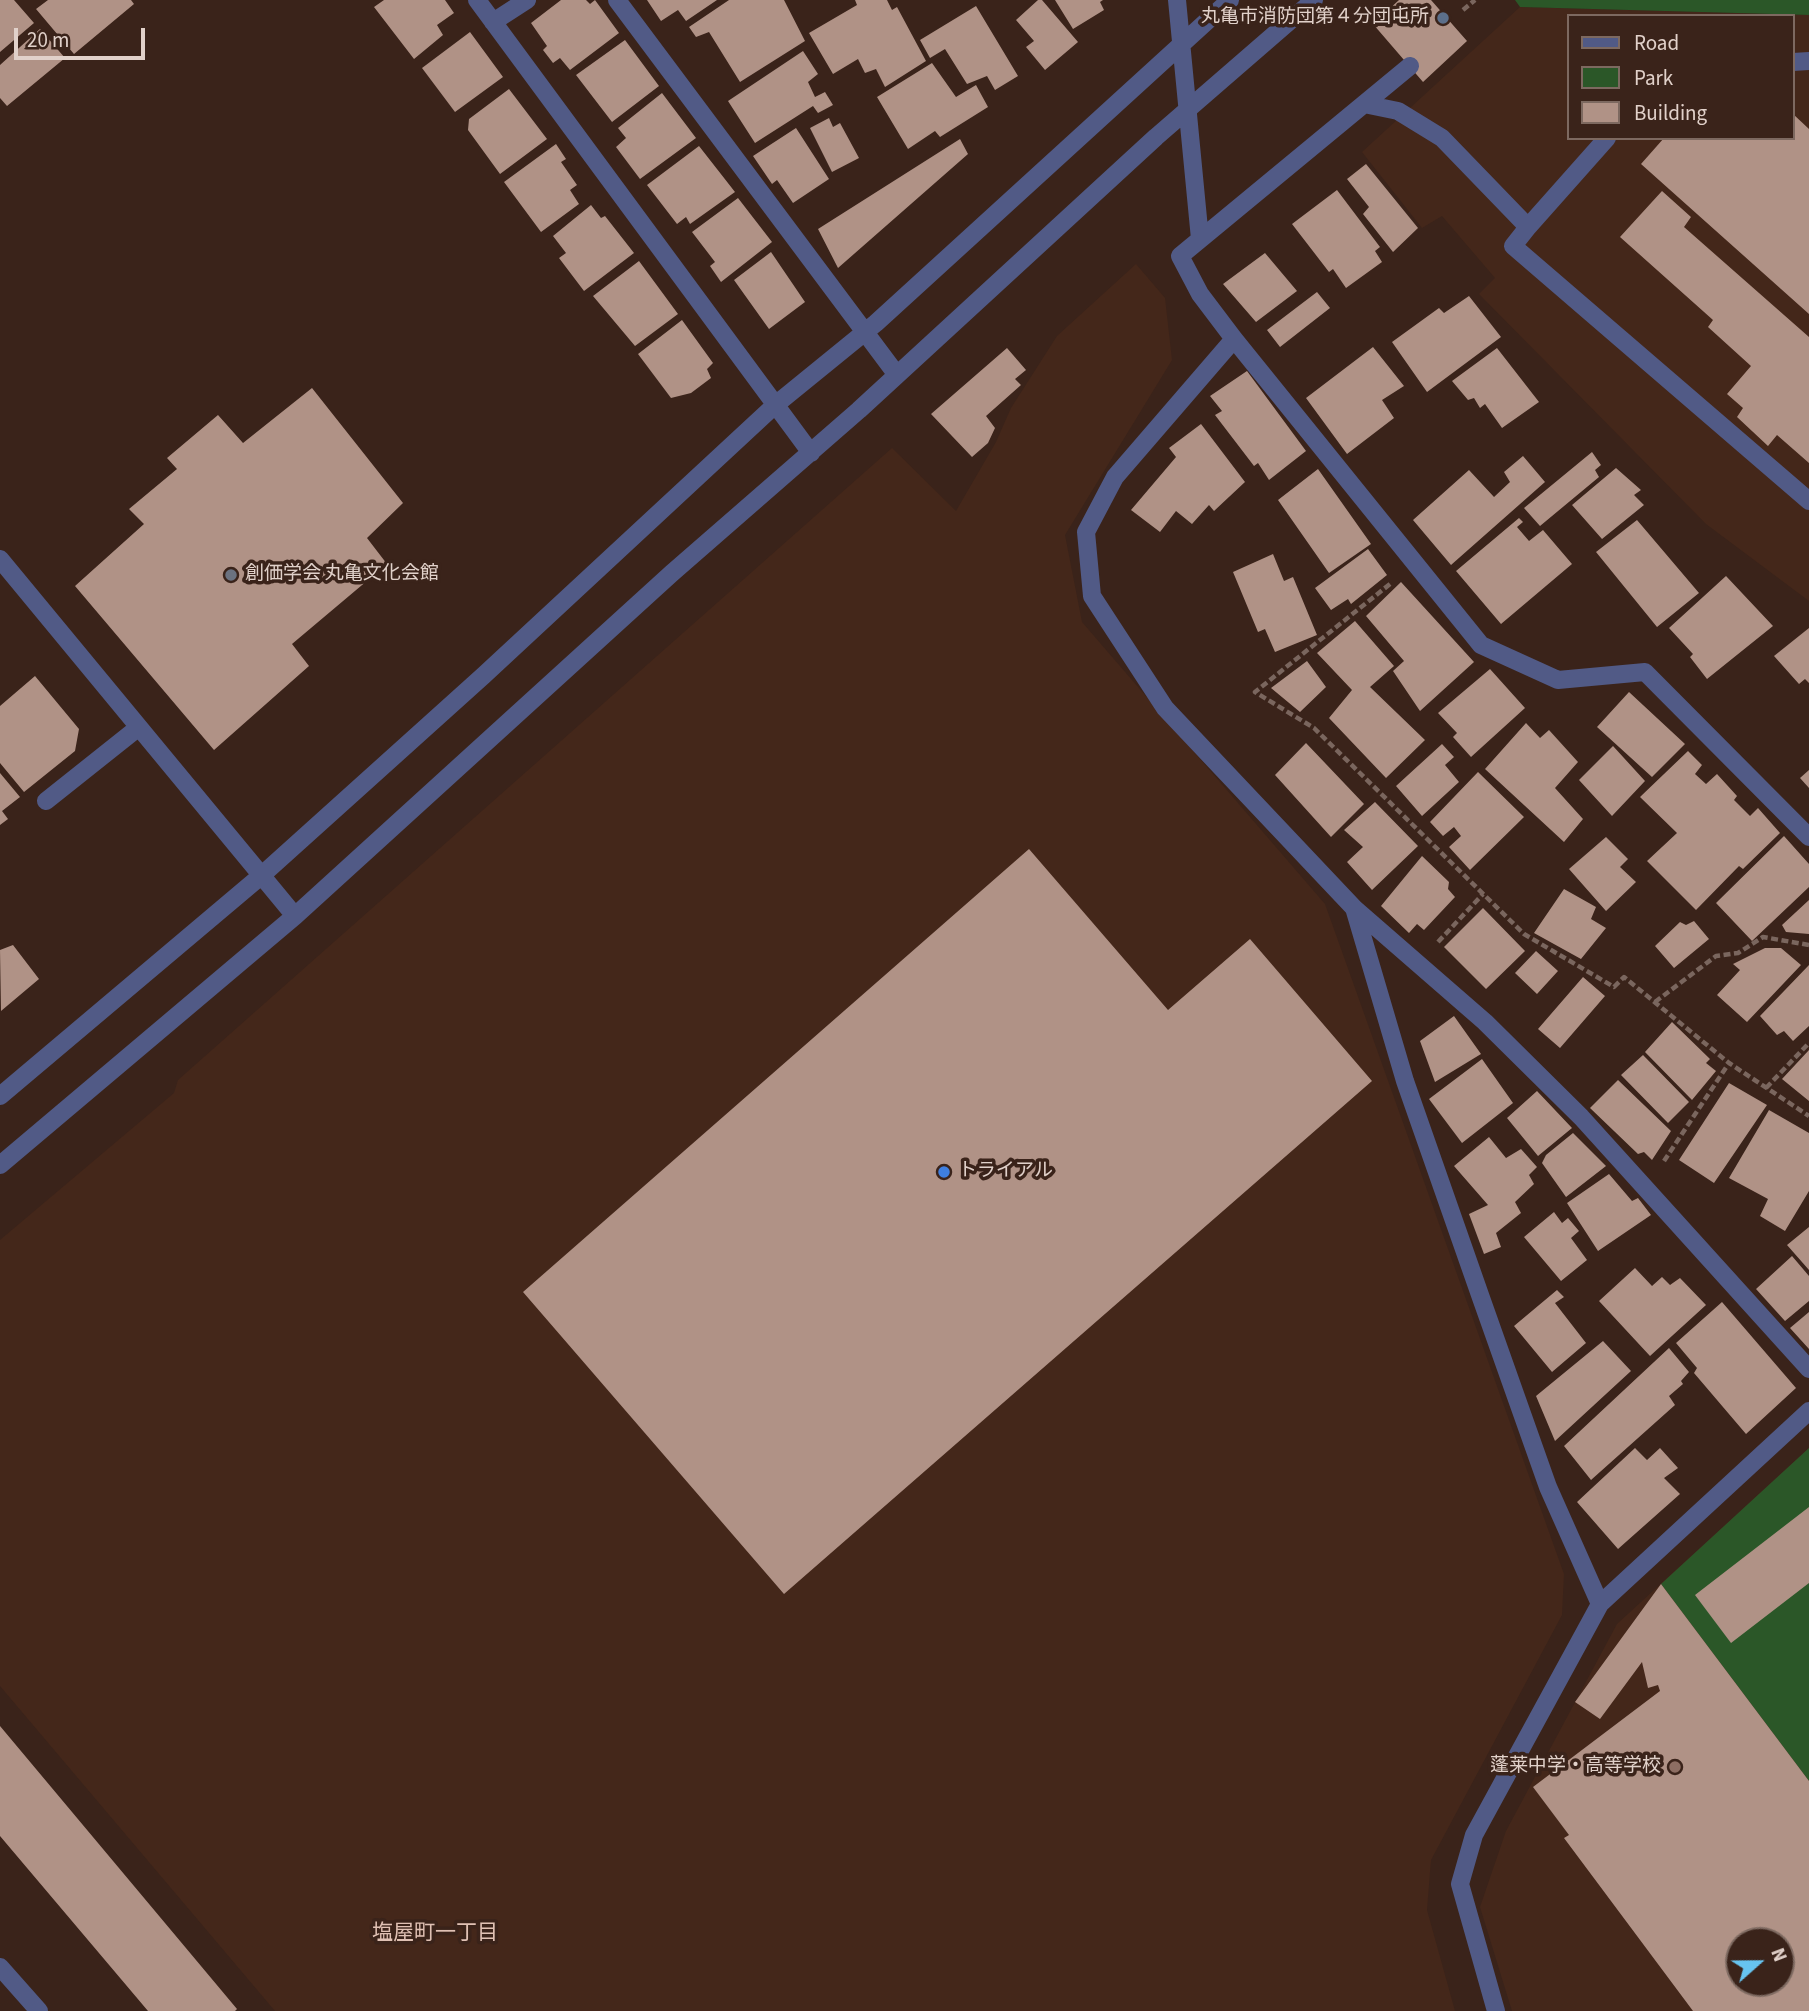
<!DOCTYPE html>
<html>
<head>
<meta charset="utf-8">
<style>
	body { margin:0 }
	#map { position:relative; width:1809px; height:2011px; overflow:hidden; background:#3a231a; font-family:"Source Sans 3",sans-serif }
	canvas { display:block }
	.legend { position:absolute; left:1567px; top:14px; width:228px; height:126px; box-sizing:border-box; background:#3a231a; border:2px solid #7d6960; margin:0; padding:9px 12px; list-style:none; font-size:21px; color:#e1d1ca }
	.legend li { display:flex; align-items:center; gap:14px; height:35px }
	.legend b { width:35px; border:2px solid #7d6960 }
	.north { position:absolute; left:1725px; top:1927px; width:70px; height:70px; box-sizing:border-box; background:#3a231a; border:2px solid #7d6960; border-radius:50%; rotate:69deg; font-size:19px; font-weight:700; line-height:28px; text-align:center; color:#e1d1ca }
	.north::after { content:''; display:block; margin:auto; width:24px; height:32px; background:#67c4f0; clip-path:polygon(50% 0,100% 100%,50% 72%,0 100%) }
	.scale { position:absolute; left:14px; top:28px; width:131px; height:32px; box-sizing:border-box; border:4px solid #e1d1ca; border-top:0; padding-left:9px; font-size:21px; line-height:24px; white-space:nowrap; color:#e1d1ca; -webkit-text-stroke:5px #3a231a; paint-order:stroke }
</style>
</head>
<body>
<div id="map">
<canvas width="1809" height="2011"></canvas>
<ul class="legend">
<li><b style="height:9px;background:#515a86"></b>Road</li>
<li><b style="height:19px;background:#2b5728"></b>Park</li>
<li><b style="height:19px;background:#b09286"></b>Building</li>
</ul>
<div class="north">N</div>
<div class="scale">20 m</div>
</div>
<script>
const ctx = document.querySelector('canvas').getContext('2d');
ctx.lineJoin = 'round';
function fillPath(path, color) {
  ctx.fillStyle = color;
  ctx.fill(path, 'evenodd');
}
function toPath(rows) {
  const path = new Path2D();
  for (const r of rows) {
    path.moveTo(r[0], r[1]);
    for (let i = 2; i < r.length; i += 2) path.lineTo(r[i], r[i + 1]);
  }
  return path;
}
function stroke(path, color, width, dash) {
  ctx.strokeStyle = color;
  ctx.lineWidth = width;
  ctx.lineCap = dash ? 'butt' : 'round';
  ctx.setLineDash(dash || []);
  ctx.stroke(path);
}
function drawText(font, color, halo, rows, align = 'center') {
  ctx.font = font + ' "Source Sans 3","Noto Sans JP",sans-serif';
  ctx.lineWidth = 7;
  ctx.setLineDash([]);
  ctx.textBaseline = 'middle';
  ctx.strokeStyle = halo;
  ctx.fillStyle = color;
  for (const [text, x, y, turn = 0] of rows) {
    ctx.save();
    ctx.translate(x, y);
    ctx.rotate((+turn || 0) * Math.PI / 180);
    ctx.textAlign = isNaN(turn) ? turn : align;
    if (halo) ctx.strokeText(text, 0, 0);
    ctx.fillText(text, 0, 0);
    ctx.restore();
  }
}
fillPath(toPath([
	[1520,7,1809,15,1809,601,1706,524,1479,294,1495,278,1442,216,1422,228,1362,152],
	[1569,16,1793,16,1793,138,1569,138],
	[1136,264,1165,298,1172,360,1065,535,1082,622,1325,904,1564,1574,1562,1615,1431,1860,1427,1910,1455,2011,275,2011,0,1686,0,1240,174,1093,178,1080,892,448,956,511,996,442,1011,408,1057,336],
	[1809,1448,1809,2011,1512,2011,1480,1907,1506,1831,1617,1624],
	[1739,1941,1781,1941,1781,1983,1739,1983]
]), '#44271a');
fillPath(toPath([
	[1515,0,1809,0,1809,15,1520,7],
	[1809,1448,1809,1781,1661,1584]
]), '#2b5728');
fillPath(toPath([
	[0,0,14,0,34,23,0,52],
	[48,0,131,0,134,4,74,54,36,9],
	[384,0,445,0,454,13,437,25,443,35,414,59,374,7],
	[561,0,586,0,590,4,595,0,619,33,570,70,560,58,553,63,543,50,547,46,531,23],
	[647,0,717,0,686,21,678,10,661,21],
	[729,0,784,0,805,41,740,82,709,32,696,37,689,27],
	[855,0,887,0,892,10,897,7,926,61,885,87,876,69,865,73,858,59,833,74,809,33,857,5],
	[1038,0,1042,0,1078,42,1045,70,1026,47,1034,41,1016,20],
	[1055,0,1103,0,1100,2,1104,10,1073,29],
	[1399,0,1431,0,1467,41,1423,82,1373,24],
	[976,6,1018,76,995,90,987,76,967,84,945,49,930,58,920,40],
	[40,29,65,58,7,106,0,98,0,65],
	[470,32,503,77,455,112,422,68],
	[625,40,659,86,612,122,576,75],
	[803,51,818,74,808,82,815,97,825,92,833,105,818,113,813,106,755,143,728,101],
	[932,63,956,97,976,85,988,107,940,137,935,131,908,149,877,97],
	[509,89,547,139,500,174,468,130,469,119],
	[662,93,696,138,640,179,616,147,626,138,618,128],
	[1793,114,1809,129,1809,314,1641,164,1664,138,1793,138],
	[829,118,833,127,840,123,859,158,832,172,810,128],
	[796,128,829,179,793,203,777,180,772,184,753,156],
	[960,139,968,154,838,268,818,229],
	[556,144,566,159,561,162,577,185,570,190,579,204,541,232,504,182],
	[699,146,735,192,690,224,686,217,677,224,647,185],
	[1366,164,1418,228,1393,252,1363,214,1369,207,1347,179],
	[1337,190,1380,247,1375,251,1382,262,1346,288,1333,269,1329,272,1292,224],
	[1662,191,1691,217,1684,227,1809,337,1809,463,1777,435,1768,446,1737,417,1743,408,1727,394,1751,366,1708,327,1713,320,1620,237],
	[738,198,772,242,721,282,710,266,715,262,692,232],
	[591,205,601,218,605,216,634,253,584,291,559,258,566,253,553,236],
	[771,252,805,302,769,329,734,280],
	[1265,253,1297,291,1256,322,1223,284],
	[639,261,678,314,635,346,593,296],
	[1317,292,1330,308,1280,347,1267,330],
	[1469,296,1501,337,1427,392,1392,342,1439,308,1444,313],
	[682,320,713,363,707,369,711,378,691,393,671,398,638,354],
	[1373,347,1404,386,1382,400,1394,418,1347,454,1306,398],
	[1007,348,1026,370,1015,379,1021,385,986,416,995,428,988,443,972,457,931,414],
	[1497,348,1539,402,1502,428,1485,404,1480,408,1474,398,1468,400,1452,381],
	[1247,371,1306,451,1269,480,1258,463,1254,466,1215,415,1222,411,1210,396],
	[312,388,403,503,367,538,387,564,292,644,309,666,214,750,75,586,144,524,129,509,177,469,167,458,218,415,243,443],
	[1201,424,1245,482,1214,511,1209,505,1192,524,1176,511,1160,532,1131,510,1176,457,1169,448],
	[1592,452,1601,465,1595,470,1599,477,1540,526,1524,508],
	[1523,456,1545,482,1451,565,1413,520,1469,470,1494,497,1510,482,1504,472],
	[1616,468,1641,490,1634,495,1644,505,1602,539,1572,505],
	[1318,469,1371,544,1329,573,1278,500],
	[1519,518,1523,522,1517,527,1529,541,1543,530,1572,564,1501,624,1456,571],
	[1637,520,1699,593,1657,627,1596,552],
	[1368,549,1387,575,1351,604,1348,599,1331,610,1315,588],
	[1273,554,1284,581,1293,577,1317,635,1275,652,1265,629,1258,632,1233,572],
	[1726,576,1773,626,1707,679,1690,657,1693,654,1669,628],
	[1401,582,1474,662,1420,711,1393,671,1404,661,1366,616],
	[1355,621,1394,666,1370,687,1425,740,1386,778,1329,718,1352,690,1317,653],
	[1809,628,1809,683,1805,679,1799,684,1774,656],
	[1307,661,1326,687,1300,712,1271,688],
	[1490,669,1525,708,1471,757,1453,737,1457,733,1438,713],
	[35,676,79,729,75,751,24,792,0,763,0,706],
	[1629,692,1685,744,1652,777,1597,727],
	[1526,723,1540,738,1549,730,1578,762,1555,788,1583,819,1564,842,1485,769],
	[1306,743,1364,804,1331,837,1275,775],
	[1442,744,1454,757,1445,765,1459,782,1422,816,1396,786],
	[1613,746,1645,781,1612,816,1579,780],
	[1688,751,1702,765,1695,774,1706,784,1717,774,1737,796,1734,800,1750,816,1758,808,1780,833,1743,869,1739,866,1696,910,1647,861,1677,833,1640,797],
	[1809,770,1809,788,1800,778],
	[1478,772,1524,817,1470,870,1449,847,1461,836,1454,827,1443,836,1430,822],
	[0,773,20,797,2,811,8,819,0,825],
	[1375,802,1418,846,1372,890,1347,862,1363,847,1344,830],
	[1784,836,1809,864,1809,887,1752,941,1716,903],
	[1606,837,1628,859,1620,867,1636,882,1606,911,1569,869],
	[1029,849,1168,1010,1250,939,1372,1081,784,1594,523,1292],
	[1422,856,1449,882,1448,889,1455,897,1424,930,1417,924,1409,933,1381,906],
	[1564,889,1596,907,1591,919,1606,928,1581,959,1534,933],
	[1809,900,1809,934,1786,932,1782,925],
	[1483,908,1525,951,1486,989,1444,947],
	[1694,921,1709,939,1674,968,1655,946,1680,922,1686,925],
	[13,945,39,979,1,1011,0,950],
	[1765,948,1781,948,1801,965,1747,1022,1717,995,1740,970,1733,964],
	[1536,951,1558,971,1537,994,1515,973],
	[1809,965,1809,1026,1793,1041,1784,1031,1777,1035,1760,1016],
	[1583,977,1605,996,1560,1048,1538,1029],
	[1454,1016,1481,1054,1435,1082,1420,1041],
	[1672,1022,1710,1059,1706,1063,1716,1071,1692,1100,1645,1052],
	[1809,1050,1809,1101,1782,1079],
	[1643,1055,1689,1102,1668,1123,1621,1075],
	[1482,1059,1513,1103,1462,1143,1429,1099],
	[1618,1080,1671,1131,1652,1160,1644,1152,1638,1154,1590,1108],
	[1729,1083,1767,1105,1714,1183,1679,1160],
	[1537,1091,1572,1128,1538,1156,1507,1118],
	[1769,1110,1809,1133,1809,1191,1785,1231,1760,1216,1768,1199,1729,1178],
	[1573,1133,1606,1166,1566,1197,1542,1163,1546,1155],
	[1489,1137,1506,1158,1521,1149,1537,1167,1529,1175,1534,1184,1515,1202,1521,1213,1496,1233,1501,1247,1484,1254,1469,1214,1488,1205,1454,1166],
	[1609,1174,1632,1201,1638,1198,1651,1215,1598,1251,1567,1203],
	[1554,1212,1562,1223,1568,1218,1579,1231,1571,1238,1587,1260,1561,1281,1524,1237],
	[1809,1227,1809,1270,1787,1245],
	[1792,1256,1809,1276,1809,1301,1785,1321,1756,1289],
	[1635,1268,1652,1286,1662,1277,1670,1285,1680,1278,1706,1305,1650,1356,1599,1301],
	[1557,1290,1564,1297,1555,1303,1586,1343,1552,1372,1514,1326],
	[1722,1302,1796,1388,1746,1434,1694,1373,1697,1368,1676,1343],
	[1809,1312,1809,1349,1790,1328],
	[1603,1341,1631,1371,1555,1441,1536,1396],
	[1669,1348,1689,1372,1681,1381,1683,1384,1669,1396,1675,1405,1591,1480,1564,1446],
	[1635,1448,1647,1460,1660,1448,1678,1468,1664,1478,1680,1494,1618,1549,1577,1502],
	[1809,1507,1809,1583,1731,1643,1695,1595],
	[1661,1584,1809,1781,1809,2011,1693,2011,1564,1838,1569,1835,1533,1787,1660,1691,1658,1685,1648,1688,1642,1662,1600,1719,1575,1702],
	[1739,1941,1781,1941,1781,1983,1739,1983],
	[0,1726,237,2009,235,2011,148,2011,0,1836]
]), '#b09286');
stroke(toPath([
	[1463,10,1475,0],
	[1390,584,1255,692,1314,728,1524,934,1614,987,1624,977,1729,1063,1809,1116],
	[1438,942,1483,894],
	[1655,1002,1716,956,1738,953,1763,937,1809,945],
	[1766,1088,1809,1043],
	[1664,1161,1729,1063]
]), '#7a665e', 4.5, [7, 3.5]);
stroke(toPath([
	[477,0,811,453],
	[617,0,897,375],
	[1177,0,1200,239],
	[493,22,527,0],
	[1793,62,1809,61],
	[1410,66,1180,256,1200,294,1234,339,1481,645,1558,680,1645,672,1809,837],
	[1364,104,1398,111,1442,138,1528,227,1513,246,1809,501],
	[1528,227,1607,138],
	[1234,339,1115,477,1086,532,1092,596,1165,708,1354,908,1405,1081,1480,1295,1548,1487,1600,1604],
	[0,559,295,916],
	[46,801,139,727],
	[1354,908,1485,1022,1581,1117,1809,1369],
	[0,1096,262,875,483,676,774,406,876,323,1230,0],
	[0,1165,295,916,672,573,859,410,1156,137,1314,0],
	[0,1967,39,2011],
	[1496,2011,1460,1884,1474,1835,1600,1604,1809,1411]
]), '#515a86', 18);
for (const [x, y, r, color] of [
	[1443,18,7,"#5c6f8a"],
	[231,575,7,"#6b7280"],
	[944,1172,7,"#3f7fe0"],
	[1675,1767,7,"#8d6e63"]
]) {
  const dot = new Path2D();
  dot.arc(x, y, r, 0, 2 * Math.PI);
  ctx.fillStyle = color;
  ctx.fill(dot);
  stroke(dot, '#3a231a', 2.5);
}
drawText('19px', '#e1d1ca', '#3a231a', [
	["丸亀市消防団第４分団屯所",1429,18],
	["創価学会 丸亀文化会館",245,575,"left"],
	["トライアル",958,1172,"left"],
	["蓬莱中学・高等学校",1661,1767]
], 'right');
drawText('21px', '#e0c1b4', '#3a231a', [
	["塩屋町一丁目",435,1934]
]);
</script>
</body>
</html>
